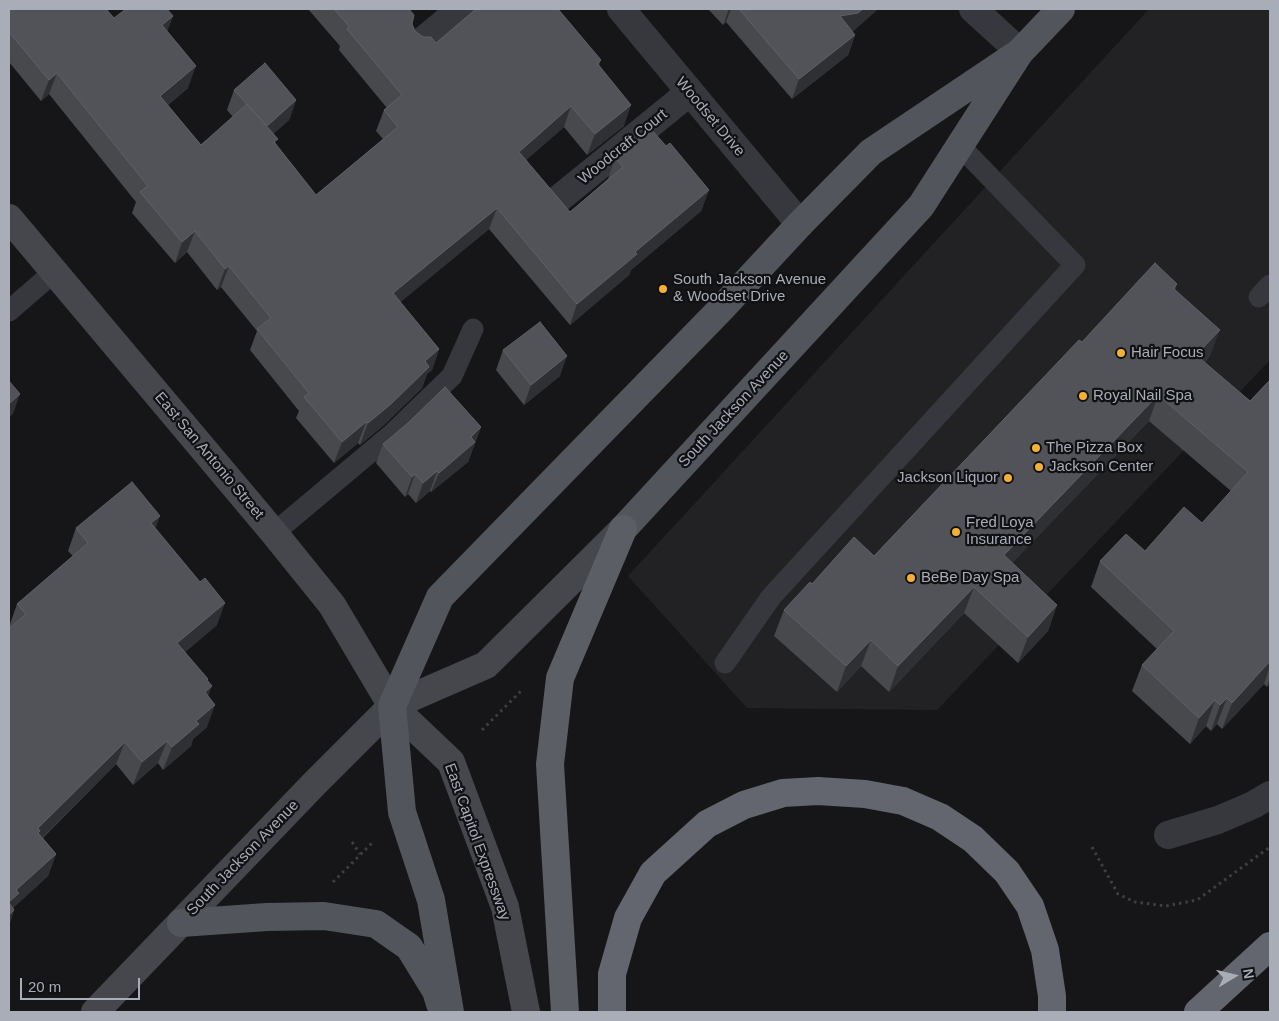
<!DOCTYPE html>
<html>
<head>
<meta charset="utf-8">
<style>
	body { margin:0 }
	#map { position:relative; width:1279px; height:1021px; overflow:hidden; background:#161618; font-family:Arial,sans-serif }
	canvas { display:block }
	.frame { position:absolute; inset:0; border:10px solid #a8adb8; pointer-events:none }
	.north { position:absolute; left:1209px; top:951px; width:50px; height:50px; -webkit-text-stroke:4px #111113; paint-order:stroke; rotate:81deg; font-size:14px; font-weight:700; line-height:20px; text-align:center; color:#a8adb8 }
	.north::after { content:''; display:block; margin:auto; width:18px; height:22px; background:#a8adb8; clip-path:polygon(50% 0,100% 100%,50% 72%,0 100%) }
	.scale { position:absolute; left:20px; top:978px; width:120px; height:22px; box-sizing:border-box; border:2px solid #a8adb8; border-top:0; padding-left:6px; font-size:15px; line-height:18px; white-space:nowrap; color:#a8adb8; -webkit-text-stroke:4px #111113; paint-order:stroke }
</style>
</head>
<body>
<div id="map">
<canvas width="1279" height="1021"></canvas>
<div class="frame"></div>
<div class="north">N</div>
<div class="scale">20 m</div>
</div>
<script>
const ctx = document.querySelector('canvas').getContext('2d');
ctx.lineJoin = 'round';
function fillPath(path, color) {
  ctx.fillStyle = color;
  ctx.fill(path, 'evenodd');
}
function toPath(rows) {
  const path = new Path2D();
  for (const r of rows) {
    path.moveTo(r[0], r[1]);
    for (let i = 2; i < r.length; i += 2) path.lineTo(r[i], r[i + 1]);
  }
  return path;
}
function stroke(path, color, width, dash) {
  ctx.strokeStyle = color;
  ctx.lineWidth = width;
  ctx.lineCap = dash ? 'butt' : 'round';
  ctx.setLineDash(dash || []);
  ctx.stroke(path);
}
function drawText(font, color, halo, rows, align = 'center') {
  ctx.font = font + ' Arial,sans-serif';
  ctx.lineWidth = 4.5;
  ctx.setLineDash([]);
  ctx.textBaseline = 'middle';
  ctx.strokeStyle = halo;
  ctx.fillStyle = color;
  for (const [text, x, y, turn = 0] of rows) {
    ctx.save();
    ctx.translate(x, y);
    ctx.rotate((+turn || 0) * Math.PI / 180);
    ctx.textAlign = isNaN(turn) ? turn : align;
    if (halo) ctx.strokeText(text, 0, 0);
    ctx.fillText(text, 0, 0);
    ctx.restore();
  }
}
fillPath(toPath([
	[1149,9,1270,9,1270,360,937,710,747,708,628,576]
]), '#222225');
stroke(toPath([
	[482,730,522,690],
	[352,842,360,854],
	[1092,847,1118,894,1135,902,1166,906,1197,900,1270,847],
	[333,882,374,841]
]), '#3d3f44', 3, [2.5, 4]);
stroke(toPath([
	[1259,297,1270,285],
	[9,311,54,272],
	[274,533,392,434,452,376,473,329],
	[725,663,771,597,1075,265,960,146]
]), '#37383d', 21);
stroke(toPath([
	[621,9,800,224],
	[973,9,1020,52],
	[420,43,461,9],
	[556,201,690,92],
	[1168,835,1218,820,1253,805,1270,795]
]), '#37383d', 28);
stroke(toPath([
	[9,218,274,533,332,605,392,706,451,762,505,907,526,1012],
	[95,1012,313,785,392,706,486,665,623,529]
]), '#45474d', 28);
stroke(toPath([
	[623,529,921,206,1020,52,1061,9],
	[181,923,267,917,324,916,376,924,409,947,436,991,440,1004],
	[450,1012,431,900,402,812,392,706,440,597,721,309,800,224,871,152,1020,52]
]), '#53555c', 28);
stroke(toPath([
	[565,1012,550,764,560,678,623,529]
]), '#5b5e65', 28);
stroke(toPath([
	[612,1012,612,974,628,918,653,873,707,824,744,805,783,793,818,791,865,794,903,801,940,817,973,839,1007,872,1030,906,1045,950,1052,996,1052,1012],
	[1198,1012,1270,946]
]), '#63666e', 28);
fillPath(toPath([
	[9,9,114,18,173,16,167,31,188,88,168,105,201,145,233,117,227,110,234,90,296,100,289,120,273,134,276,144,316,195,383,139,376,131,384,110,387,108,339,50,340,46,308,9,409,9,412,24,415,31,423,37,436,43,601,60,599,65,624,126,587,155,564,127,526,160,570,212,608,179,615,158,666,146,709,190,701,211,631,270,629,275,570,325,489,229,400,302,439,349,432,370,427,374,422,388,384,425,360,445,358,443,334,463,296,418,299,411,250,350,257,331,221,287,217,290,187,252,175,263,132,213,136,202,49,94,41,101,9,62],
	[708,9,878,9,852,32,855,35,848,55,792,99,726,22,723,25],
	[1177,284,1175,290,1210,356,1204,363,1250,401,1270,380,1270,683,1267,687,1264,684,1222,729,1217,724,1211,731,1206,726,1190,744,1132,691,1142,665,1157,649,1091,587,1100,561,1145,551,1202,523,1231,491,1149,421,1012,563,1057,605,1048,631,1018,663,964,613,889,692,861,666,837,692,774,636,784,610,812,584,874,556,1082,342],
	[503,350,560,376,524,405,496,370],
	[481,427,468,462,431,492,430,491,416,503,408,494,405,497,376,463,383,444],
	[76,528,156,529,217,625,185,652,207,681,208,696,207,727,193,739,191,746,163,770,158,763,133,785,116,764,43,838,56,854,48,876,14,907,13,909,14,910,9,926,9,629,10,628,9,627,17,604,73,556,68,551]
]), '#47494d');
fillPath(toPath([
	[729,9,731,9,726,22,723,25],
	[863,9,878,9,851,33,840,16],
	[173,16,165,37,162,25],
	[855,35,848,55,792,99,799,79],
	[196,66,188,88,153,117,160,96],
	[57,73,49,94,41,101,49,80],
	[296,100,289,120,259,146,266,127],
	[631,105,624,126,587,155,595,134],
	[571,106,564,127,511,173,519,152],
	[709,190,701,211,631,270,629,275,570,325,577,304,635,252],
	[497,208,489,229,385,315,393,293],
	[195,231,187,252,175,263,182,242],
	[229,266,221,287,217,290,225,269],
	[1220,330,1210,356,1186,381,1196,355],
	[439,349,432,370,427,374,422,388,384,425,360,445,368,423,425,361],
	[567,356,560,376,524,405,531,385],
	[20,394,13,414,9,417,9,404],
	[1158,395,1149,421,995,581,1004,555],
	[366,422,358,443,334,463,342,442],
	[481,427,468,462,431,492,439,473,471,437],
	[437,471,430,491,416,503,423,483],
	[415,474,408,494,405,497,412,477],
	[160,516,152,538,151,523],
	[974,587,964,613,889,692,898,666],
	[225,603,217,625,169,666,177,643],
	[1057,605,1048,631,1018,663,1028,637],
	[871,640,861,666,837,692,846,666],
	[1270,661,1270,666,1264,684,1222,729,1232,703],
	[1270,677,1270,683,1267,687],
	[212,686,203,709,205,692],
	[1227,698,1217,724,1211,731,1220,705],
	[1215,700,1206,726,1190,744,1199,718],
	[215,705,207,727,193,739,191,746,163,770,172,747,196,721],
	[167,741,158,763,133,785,142,762],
	[125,742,116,764,34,846,38,828],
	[56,854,48,876,14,907,12,912,14,910,9,926,9,902,16,890]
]), '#2f3033');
const building = toPath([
	[9,9,106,9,114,18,126,9,167,9,173,16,162,25,196,66,160,96,201,145,247,104,278,139,274,142,316,195,398,127,384,110,402,95,347,29,349,26,334,9,409,9,414,15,412,24,415,31,423,37,431,37,436,43,476,9,558,9,601,60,597,63,631,105,595,134,571,106,519,152,570,212,623,167,615,158,651,129,666,146,670,143,709,190,635,252,637,254,577,304,497,208,393,293,439,349,425,361,429,367,391,404,368,423,366,422,342,442,304,397,309,393,257,329,271,318,229,266,225,269,195,231,182,242,140,192,148,186,57,73,49,80,9,32,9,9],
	[739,9,863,9,858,13,840,16,855,35,799,79,739,9],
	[265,63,296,100,267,126,234,90,265,63],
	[1155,263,1177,284,1173,288,1220,330,1196,355,1250,401,1270,380,1270,661,1232,703,1227,698,1220,705,1215,700,1199,718,1142,665,1174,631,1100,561,1126,534,1145,551,1184,507,1202,523,1248,472,1158,395,1004,555,1057,605,1028,637,974,587,898,666,871,640,846,666,784,610,810,582,812,584,854,537,874,556,1079,340,1082,342,1155,263],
	[540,322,567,356,531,385,503,350,540,322],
	[9,381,20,394,9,404,9,381],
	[445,387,481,427,471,437,475,442,439,473,437,471,423,483,415,474,412,477,383,444,408,423,445,387],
	[132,482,160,516,151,523,200,582,205,578,225,603,177,643,208,679,207,680,212,686,205,692,215,705,196,721,199,724,172,747,167,741,142,762,125,742,38,828,40,831,38,833,56,854,16,890,19,893,9,902,9,629,26,614,17,604,88,543,76,528,132,482],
	[9,903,14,910,9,915,9,903]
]);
fillPath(building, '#525359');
stroke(building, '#5f6168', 1);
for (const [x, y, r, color] of [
	[663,289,5,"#f2b134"],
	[1121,353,5,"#f2b134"],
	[1083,396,5,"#f2b134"],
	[1036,448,5,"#f2b134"],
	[1039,467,5,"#f2b134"],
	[1008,478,5,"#f2b134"],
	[956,532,5,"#f2b134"],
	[911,578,5,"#f2b134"]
]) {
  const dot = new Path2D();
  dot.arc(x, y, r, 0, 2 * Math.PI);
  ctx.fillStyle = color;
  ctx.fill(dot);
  stroke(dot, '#111113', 2);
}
drawText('15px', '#a8adb8', '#111113', [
	["Woodset Drive",710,117,50],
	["Woodcraft Court",623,147,-39],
	["South Jackson Avenue",734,409,-47],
	["East San Antonio Street",209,456,50],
	["East Capitol Expressway",477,842,70],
	["South Jackson Avenue",243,858,-46]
]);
drawText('15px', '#a8adb8', '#111113', [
	["South Jackson Avenue",673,280],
	["& Woodset Drive",673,297],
	["Hair Focus",1131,353],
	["Royal Nail Spa",1093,396],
	["The Pizza Box",1046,448],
	["Jackson Center",1049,467],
	["Jackson Liquor",998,478,"right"],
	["Fred Loya",966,523],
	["Insurance",966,540],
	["BeBe Day Spa",921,578]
], 'left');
</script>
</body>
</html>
